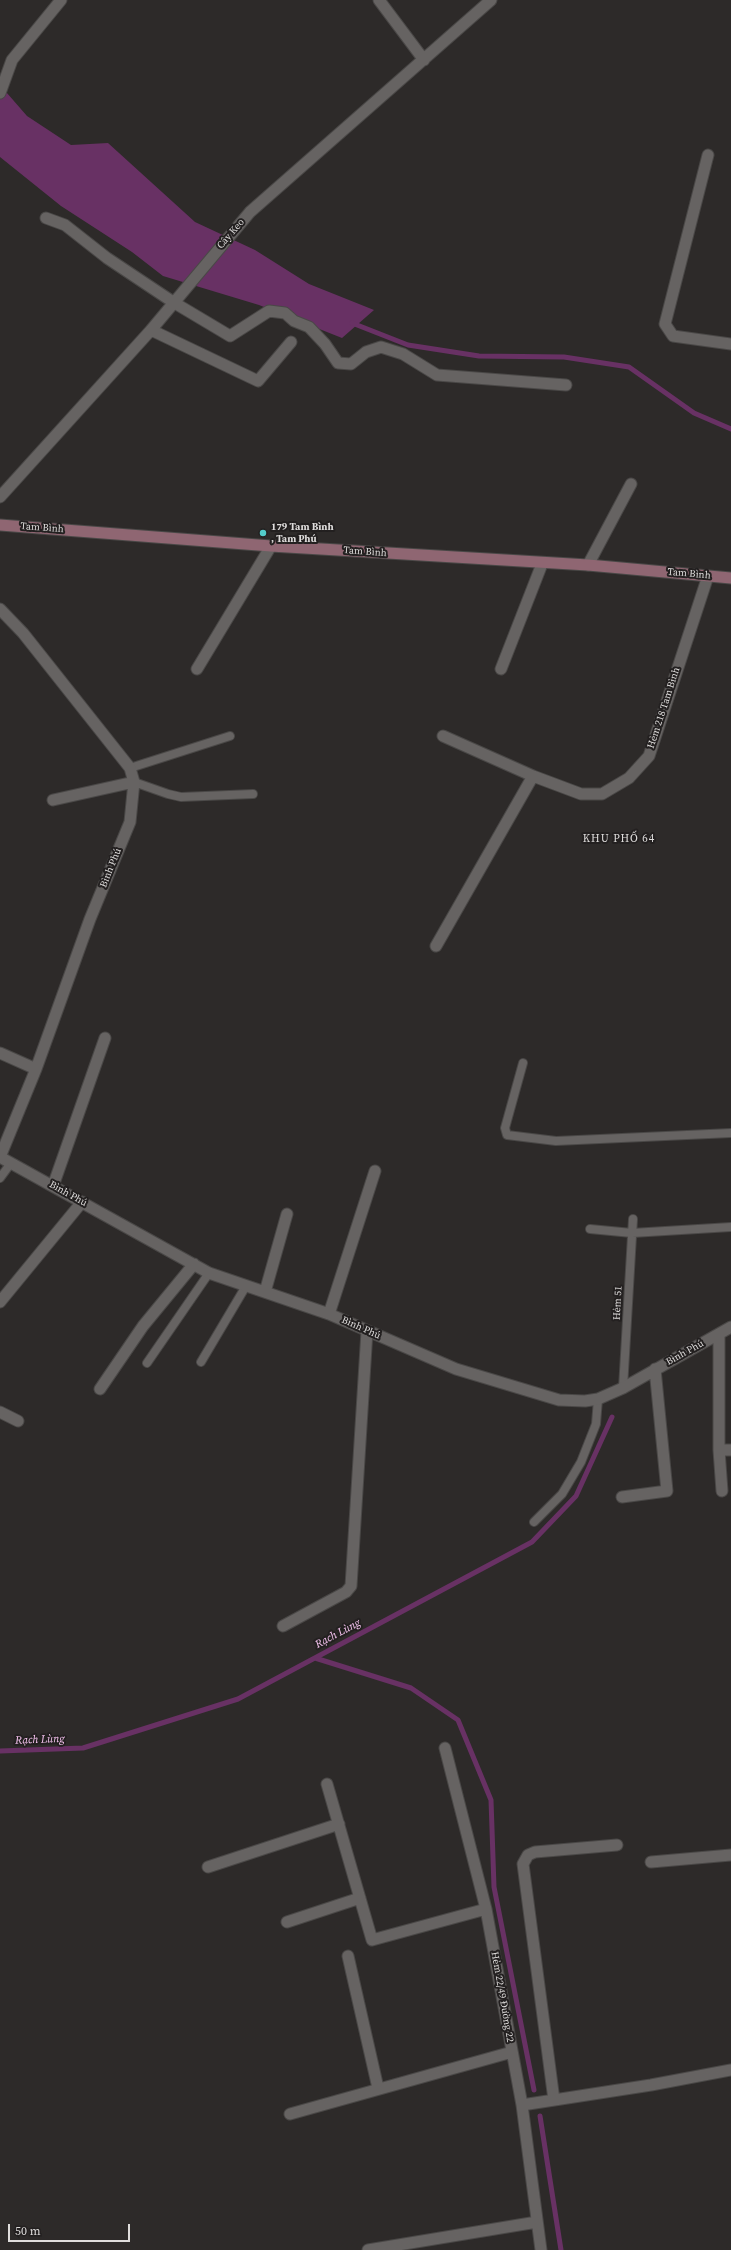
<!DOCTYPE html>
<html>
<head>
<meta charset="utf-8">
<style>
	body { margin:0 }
	#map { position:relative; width:731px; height:2250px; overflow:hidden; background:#2d2a29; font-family:"Source Serif 4",serif }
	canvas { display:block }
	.scale { position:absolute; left:8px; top:2224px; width:122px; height:18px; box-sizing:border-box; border:2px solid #dfdddc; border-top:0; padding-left:5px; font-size:12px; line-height:14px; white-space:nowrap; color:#dfdddc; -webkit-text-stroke:3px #232020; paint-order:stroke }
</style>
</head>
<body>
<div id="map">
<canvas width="731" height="2250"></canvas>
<div class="scale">50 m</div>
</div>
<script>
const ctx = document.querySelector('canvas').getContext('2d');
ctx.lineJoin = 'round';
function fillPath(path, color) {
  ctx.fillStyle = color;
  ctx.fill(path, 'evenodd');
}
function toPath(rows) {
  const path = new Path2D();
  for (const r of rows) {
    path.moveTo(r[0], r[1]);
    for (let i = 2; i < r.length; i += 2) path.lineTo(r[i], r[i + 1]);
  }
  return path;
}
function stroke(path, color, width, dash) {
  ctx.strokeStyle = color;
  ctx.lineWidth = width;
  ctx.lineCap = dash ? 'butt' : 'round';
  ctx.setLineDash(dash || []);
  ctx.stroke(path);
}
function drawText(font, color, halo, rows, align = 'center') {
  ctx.font = font + ' "Source Serif 4",serif';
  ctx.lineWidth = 4;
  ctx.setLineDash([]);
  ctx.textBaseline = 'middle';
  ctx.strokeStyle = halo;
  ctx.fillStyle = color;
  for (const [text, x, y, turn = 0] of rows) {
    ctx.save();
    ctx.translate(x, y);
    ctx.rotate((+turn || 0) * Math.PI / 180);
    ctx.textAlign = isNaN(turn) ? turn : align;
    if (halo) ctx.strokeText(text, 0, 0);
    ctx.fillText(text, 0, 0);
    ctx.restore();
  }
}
fillPath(toPath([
	[0,85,27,116,71,145,108,143,195,222,255,250,309,284,374,310,342,338,259,305,163,276,132,252,61,206,0,157]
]), '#683164');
stroke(toPath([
	[352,323,408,345,479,356,564,357,629,367,694,413,731,429],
	[315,1658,411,1688,458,1720,491,1800,494,1887,534,2090],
	[0,1751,83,1748,238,1699,532,1542,576,1496,612,1417],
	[540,2116,561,2250]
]), '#683164', 5);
const service = toPath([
	[130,768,230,736],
	[134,782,168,794,181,797,253,794],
	[523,1063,505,1128,507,1135,556,1141,731,1133],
	[0,1178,11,1163],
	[590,1229,632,1233,731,1227],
	[201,1362,246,1286],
	[147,1363,209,1273],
	[623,1388,633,1219],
	[534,1522,562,1494,581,1462,596,1424,598,1399]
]);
const minor = toPath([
	[379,0,424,60],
	[0,93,12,60,61,0],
	[708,155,665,324,673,336,731,344],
	[46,218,65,225,107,258,173,302,230,336,269,311,285,313,294,321,309,327,325,344,338,363,351,364,366,352,381,347,403,354,437,375,566,385],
	[151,330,258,381,291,342],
	[0,497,151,330,250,212,491,0],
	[588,565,631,484],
	[0,609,23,633,130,768,134,782,130,822,90,919,36,1069,0,1157],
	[197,669,271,546],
	[501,669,542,564],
	[443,736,533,776],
	[53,800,134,782],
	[436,946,533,776,581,794,602,794,629,778,649,756,708,576],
	[0,1053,36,1069],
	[0,1157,209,1273,329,1314,456,1369,559,1400,585,1401,598,1399,623,1388,731,1327],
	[53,1186,105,1038],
	[265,1292,287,1214],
	[0,1302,82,1202],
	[329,1314,375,1171],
	[719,1334,719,1450,722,1491],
	[100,1389,143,1326,194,1264],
	[0,1412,18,1421],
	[719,1450,731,1450],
	[622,1497,667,1491,655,1369],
	[283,1626,346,1592,351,1586,367,1331],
	[445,1748,486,1909,522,2105,541,2250],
	[327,1784,372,1940,486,1909],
	[651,1862,731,1855],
	[208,1867,339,1824],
	[287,1922,360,1898],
	[348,1956,378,2088],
	[554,2100,523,1864,528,1855,535,1852,617,1845],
	[522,2105,651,2085,731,2070],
	[290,2114,512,2052],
	[368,2250,537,2222]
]);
const secondary = toPath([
	[0,525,271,546,588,565,731,578]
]);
stroke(service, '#4a4847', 10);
stroke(minor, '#4a4847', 13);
stroke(secondary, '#4a4847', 13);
stroke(service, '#666362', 8);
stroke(minor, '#666362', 11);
stroke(secondary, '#8f6672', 11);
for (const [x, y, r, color] of [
	[263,533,4,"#53cdcb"]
]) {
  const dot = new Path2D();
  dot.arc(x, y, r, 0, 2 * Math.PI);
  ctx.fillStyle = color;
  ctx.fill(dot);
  stroke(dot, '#232020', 1.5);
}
drawText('10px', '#dfdddc', '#232020', [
	["Cây Keo",231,234,-49],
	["Tam Bình",42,528,4],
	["Tam Bình",365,552,4],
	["Tam Bình",689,574,5],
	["Hẻm 218 Tam Bình",664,708,-72],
	["Bình Phú",111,868,-68],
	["Bình Phú",68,1194,29],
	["Hẻm 51",618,1303,-87],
	["Bình Phú",361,1328,24],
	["Bình Phú",685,1353,-29],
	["Hẻm 22/49 Đường 22",502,1997,80]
]);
drawText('bold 10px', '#dfdddc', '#232020', [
	["179 Tam Bình",271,527],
	[", Tam Phú",271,539]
], 'left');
ctx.letterSpacing = '1px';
drawText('11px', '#dfdddc', '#232020', [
	["KHU PHỐ 64",619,839]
]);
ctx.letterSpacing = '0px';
drawText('italic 11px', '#fbc8f5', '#232020', [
	["Rạch Lùng",338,1634,-28],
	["Rạch Lùng",40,1740,-2]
]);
</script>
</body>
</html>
